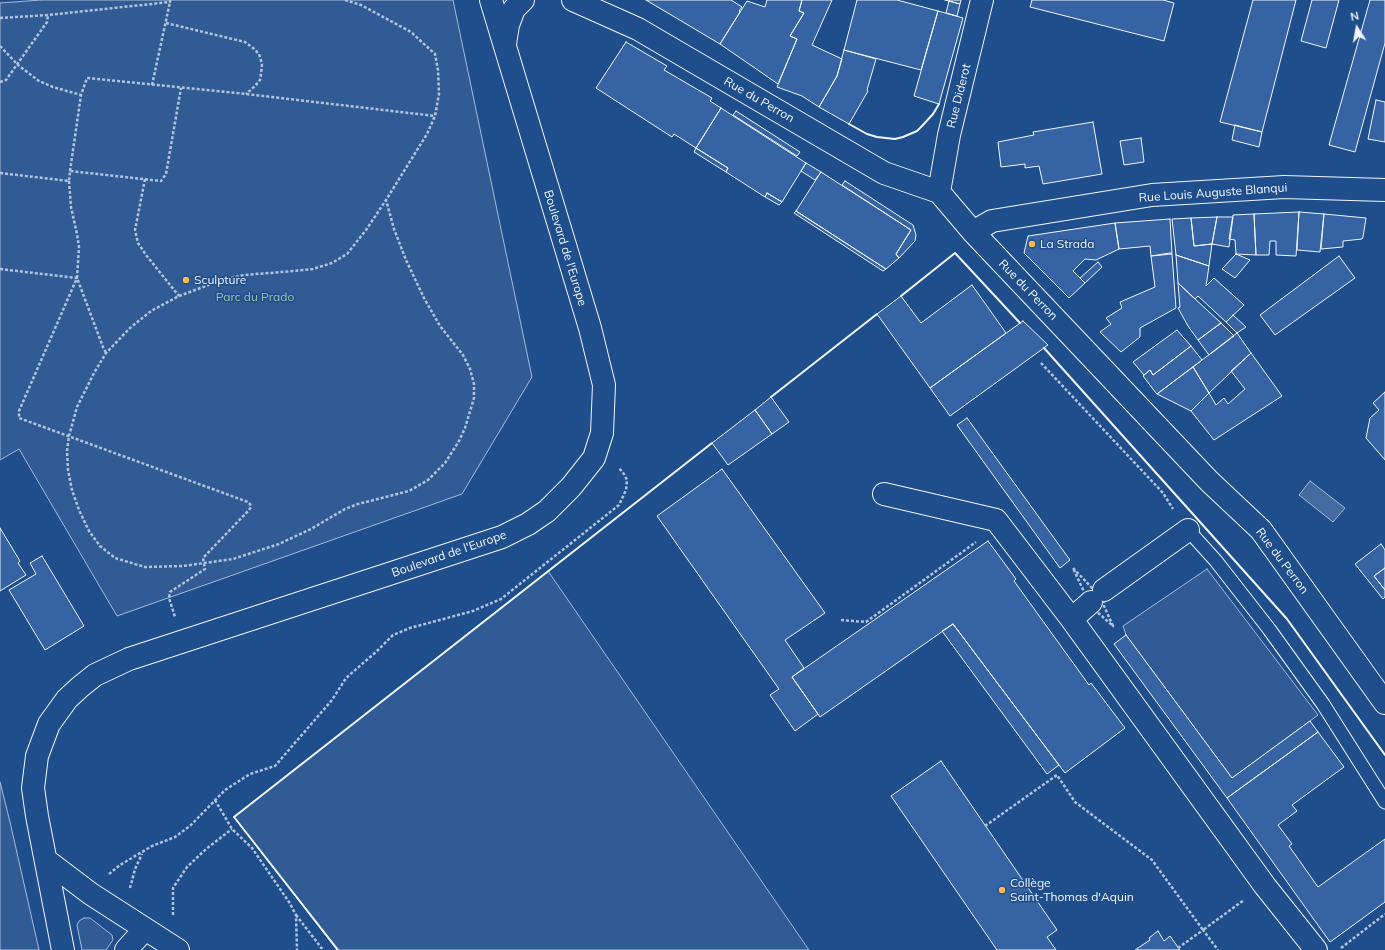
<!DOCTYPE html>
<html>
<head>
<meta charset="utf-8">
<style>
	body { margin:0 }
	#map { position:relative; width:1385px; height:950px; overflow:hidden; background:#1f4e8c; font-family:Mulish,sans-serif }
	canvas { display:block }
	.north { position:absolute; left:1337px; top:8px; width:40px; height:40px; -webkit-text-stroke:3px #1f4e8c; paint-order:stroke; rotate:349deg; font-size:11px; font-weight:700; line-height:16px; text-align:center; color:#f2f6ff }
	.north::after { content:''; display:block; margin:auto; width:14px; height:18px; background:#f2f6ff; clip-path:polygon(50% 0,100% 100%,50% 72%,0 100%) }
</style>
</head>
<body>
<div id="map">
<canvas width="1385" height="950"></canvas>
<div class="north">N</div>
</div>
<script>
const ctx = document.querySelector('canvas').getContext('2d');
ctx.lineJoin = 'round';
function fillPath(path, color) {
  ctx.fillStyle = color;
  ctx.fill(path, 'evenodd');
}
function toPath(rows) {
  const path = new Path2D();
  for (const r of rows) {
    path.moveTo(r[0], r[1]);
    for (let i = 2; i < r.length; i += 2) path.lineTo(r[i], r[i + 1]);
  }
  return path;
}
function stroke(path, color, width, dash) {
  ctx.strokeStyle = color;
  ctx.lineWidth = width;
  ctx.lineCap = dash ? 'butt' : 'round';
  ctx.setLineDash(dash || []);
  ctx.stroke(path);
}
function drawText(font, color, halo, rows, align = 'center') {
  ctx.font = font + ' Mulish,sans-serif';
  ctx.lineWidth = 3;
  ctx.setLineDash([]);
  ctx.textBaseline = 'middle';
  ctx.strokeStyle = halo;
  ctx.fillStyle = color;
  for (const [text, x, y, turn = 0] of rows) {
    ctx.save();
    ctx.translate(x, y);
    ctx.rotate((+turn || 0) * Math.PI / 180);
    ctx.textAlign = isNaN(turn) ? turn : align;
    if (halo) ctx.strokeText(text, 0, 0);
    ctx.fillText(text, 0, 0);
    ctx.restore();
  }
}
const green = toPath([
	[41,0,453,0,532,377,462,494,117,616,19,449,0,460,0,3,41,0],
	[1207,569,1318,715,1232,778,1126,635,1123,626,1207,569],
	[548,571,809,950,337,950,234,817,548,571],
	[0,782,10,822,39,950,0,950,0,782],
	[84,918,90,918,112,935,113,940,106,950,82,950,77,925,79,921,84,918]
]);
fillPath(green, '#305b95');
stroke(green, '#a8bbd7', 1);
const water = toPath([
	[1310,481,1345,508,1333,522,1299,495,1310,481]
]);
fillPath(water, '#446ba0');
stroke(water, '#a8bbd7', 1);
const building = toPath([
	[646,0,731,0,742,7,739,11,740,12,720,44,646,0],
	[767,0,802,0,799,11,804,13,790,36,797,39,778,84,720,44,747,1,765,7,767,0],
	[802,0,832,0,812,45,842,59,837,76,819,107,802,96,777,87,797,39,790,36,804,13,799,11,802,0],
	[857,0,897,0,938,11,921,70,844,50,857,0],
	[945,0,961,0,960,4,945,0],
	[1032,0,1163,0,1174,3,1164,41,1030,7,1032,0],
	[1253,0,1296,0,1262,132,1220,122,1253,0],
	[1312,0,1339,0,1326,48,1301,41,1312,0],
	[1370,0,1385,0,1385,43,1355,152,1329,145,1370,0],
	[949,1,960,4,957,16,946,13,949,1],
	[938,11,963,18,939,104,914,96,938,11],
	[626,42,667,66,664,70,712,98,710,101,721,108,696,148,674,134,672,137,596,88,626,42],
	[844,50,876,59,867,90,868,91,849,124,819,107,837,76,844,50],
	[1376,100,1385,102,1385,142,1368,139,1376,100],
	[721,108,806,163,782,202,767,193,765,197,726,172,728,168,696,148,721,108],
	[736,111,800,152,797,156,733,115,736,111],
	[1093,122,1102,174,1043,184,1039,166,1025,168,1025,164,1001,167,998,142,1034,135,1033,132,1093,122],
	[1235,125,1262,132,1259,147,1232,140,1235,125],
	[1141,138,1144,162,1124,165,1120,141,1141,138],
	[696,148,728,168,726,172,694,152,696,148],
	[806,163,821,172,815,180,801,171,806,163],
	[821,172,911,230,896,254,899,258,886,269,796,211,821,172],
	[845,181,913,225,916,235,915,241,899,258,896,254,911,230,842,185,845,181],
	[767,193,782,202,779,205,765,197,767,193],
	[796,211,886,269,883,271,794,213,796,211],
	[1299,212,1324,214,1320,252,1297,250,1299,212],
	[1299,212,1296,256,1276,255,1276,241,1270,241,1269,255,1256,255,1254,214,1299,212],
	[1254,214,1256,255,1236,254,1235,240,1229,239,1233,215,1254,214],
	[1324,214,1366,218,1363,237,1362,239,1343,241,1343,247,1321,249,1324,214],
	[1217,217,1233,217,1229,247,1212,244,1217,217],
	[1217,217,1212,244,1194,246,1191,218,1217,217],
	[1191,218,1194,246,1212,244,1209,266,1176,255,1172,219,1191,218],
	[1170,219,1172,254,1151,256,1150,246,1119,249,1115,223,1170,219],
	[1115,223,1119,249,1096,260,1085,259,1073,271,1085,283,1069,298,1024,253,1028,236,1115,223],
	[1170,253,1172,254,1176,308,1140,328,1140,337,1121,352,1100,332,1111,324,1106,318,1122,308,1120,302,1155,287,1151,256,1170,253],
	[1236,254,1250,260,1235,278,1222,269,1236,254],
	[1176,255,1209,266,1206,286,1214,278,1244,305,1226,322,1198,296,1195,299,1178,283,1176,255],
	[1339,256,1355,278,1275,335,1260,315,1339,256],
	[1098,262,1102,267,1085,283,1080,278,1098,262],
	[1178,283,1221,323,1198,340,1188,326,1178,308,1180,307,1178,283],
	[972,285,1006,333,930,388,877,314,901,296,921,323,972,285],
	[1233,315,1246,327,1237,333,1226,322,1233,315],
	[1023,321,1048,345,950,416,930,388,1023,321],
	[1221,323,1234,336,1209,355,1198,340,1221,323],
	[1177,330,1191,346,1153,375,1150,370,1144,375,1133,362,1177,330],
	[1237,333,1251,353,1209,393,1193,367,1237,333],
	[1191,346,1202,360,1157,394,1156,393,1143,376,1150,370,1153,375,1191,346],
	[1251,353,1282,396,1214,440,1191,411,1209,393,1216,405,1224,398,1228,404,1245,389,1231,371,1251,353],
	[1193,367,1209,393,1191,411,1157,394,1193,367],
	[1385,392,1385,460,1366,438,1370,418,1379,410,1373,403,1385,392],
	[771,397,789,422,772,434,755,410,771,397],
	[755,410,772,434,728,465,712,443,755,410],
	[967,418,1070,560,1060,568,957,425,967,418],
	[722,469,825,613,785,640,804,668,792,677,818,714,795,731,770,695,779,689,657,516,722,469],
	[0,528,20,561,18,563,26,575,0,591,0,528],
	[988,541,1016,579,1014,581,1089,685,1091,683,1125,728,1065,773,953,624,820,717,792,677,988,541],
	[1381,544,1385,550,1385,568,1374,576,1385,590,1385,597,1383,599,1355,564,1381,544],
	[42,556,84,626,45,650,9,590,36,574,30,563,42,556],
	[1385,568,1385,590,1374,576,1385,568],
	[953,624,1059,765,1047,774,942,631,953,624],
	[1126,635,1232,778,1310,721,1318,732,1227,798,1114,644,1126,635],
	[1318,732,1344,767,1292,805,1297,811,1278,825,1292,844,1289,846,1318,887,1385,839,1385,902,1330,942,1227,798,1318,732],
	[941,761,1057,930,1047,937,1056,950,997,950,891,796,941,761],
	[1158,931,1164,941,1170,936,1180,950,1135,950,1150,940,1149,938,1158,931]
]);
fillPath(building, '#3563a3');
stroke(building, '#f2f6ff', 1);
const lane = toPath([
	[1188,530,1216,561,1269,629,1323,704,1385,802]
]);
const street = toPath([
	[573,0,638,29,884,173,939,192,973,232,1209,481,1261,530,1385,703],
	[505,44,508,25,514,9,523,0],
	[939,192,949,135,982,0],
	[973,232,992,221,1152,195,1284,187,1385,190],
	[884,494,996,520,1070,617,1265,886,1316,950],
	[1104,590,1188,530],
	[1072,619,1091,602],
	[46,860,91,894,178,950],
	[63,950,37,816,33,788,37,756,49,724,67,699,80,687,95,675,129,659,502,537,528,524,547,511,571,487,594,458,602,433,604,385,590,328,491,0],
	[126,950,145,929]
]);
stroke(lane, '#f2f6ff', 15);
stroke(street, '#f2f6ff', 24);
stroke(toPath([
	[345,0,361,5,411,32,435,54,438,70,439,94,435,116,427,134,386,200,366,230,347,254,332,263,313,269,294,271,244,275,222,280,179,296,151,311,130,328,106,353,94,373,77,407,69,436,67,451,68,470,72,490,79,510,89,531,100,546,115,558,145,567,183,566,233,559,279,544,311,529,345,509,358,504,409,491,428,480,445,463,459,441,465,428,474,398,474,384,470,369,463,355,440,326,424,298,406,260,394,229,386,200],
	[0,18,48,15,170,2,170,0],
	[166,23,245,42,253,48,259,54,262,64,261,74,260,80,255,86,246,94],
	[0,46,18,65,39,81,53,87,81,95],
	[0,82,6,80,47,22,48,15],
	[152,85,170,2],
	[70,171,81,95,87,78,246,94,435,116],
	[0,173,69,181,70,171,161,181,166,174,181,88],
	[145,179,135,230,138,243,146,255,179,296],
	[69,181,71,207,77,234,79,247,77,278,103,347,106,353],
	[0,269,77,278,19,411,19,418,248,502,250,504,251,507,249,510,203,558,205,569,170,592,169,598,175,617],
	[1041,363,1163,493,1173,509],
	[1073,568,1093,589,1104,590,1104,606,1113,626,1096,611,1085,594,1073,568],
	[841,620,866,622,976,542],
	[215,800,232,829,252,848,289,902,296,915,297,950],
	[985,826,1057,775,1075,802,1152,860,1203,930,1244,900],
	[109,874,120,865,152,846,175,837,191,825,225,790,250,774,275,766,332,700,346,678,377,651,393,635,410,628,473,611,501,599,619,505,626,490,627,480,624,474,619,468],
	[130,888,135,869,142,854],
	[173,915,173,888,187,867,206,849,232,829],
	[296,915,323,950],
	[1178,948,1203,930,1218,950],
	[1341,948,1385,914]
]), '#b3c4dc', 2.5, [3, 2]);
stroke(lane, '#1f4e8c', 13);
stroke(street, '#1f4e8c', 22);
stroke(toPath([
	[849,124,867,134,877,137,895,139,903,137,917,131,922,126,933,114,939,104],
	[901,296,955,253,1020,323],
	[1044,348,1287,619,1385,755],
	[771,397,877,314],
	[338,950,234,817,712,443]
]), '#f2f6ff', 2);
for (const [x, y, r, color] of [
	[1032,244,4,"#ffb74d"],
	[186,280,4,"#ffb74d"],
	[1002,890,4,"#ffb74d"]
]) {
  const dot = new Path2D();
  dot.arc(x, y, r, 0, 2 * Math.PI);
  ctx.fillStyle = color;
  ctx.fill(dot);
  stroke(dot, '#1f4e8c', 1.5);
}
drawText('12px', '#f2f6ff', '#1f4e8c', [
	["Rue Diderot",959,96,-76],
	["Rue du Perron",759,100,30],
	["Rue Louis Auguste Blanqui",1213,193,-4],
	["Boulevard de l'Europe",565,248,73],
	["Rue du Perron",1028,290,46],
	["Boulevard de l'Europe",449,554,-19],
	["Rue du Perron",1282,561,53]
]);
drawText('12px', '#f2f6ff', '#1f4e8c', [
	["La Strada",1040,244],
	["Sculpture",194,280],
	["Collège",1010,883],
	["Saint-Thomas d'Aquin",1010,897]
], 'left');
drawText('12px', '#97c8a6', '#1f4e8c', [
	["Parc du Prado",255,297]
]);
</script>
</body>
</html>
